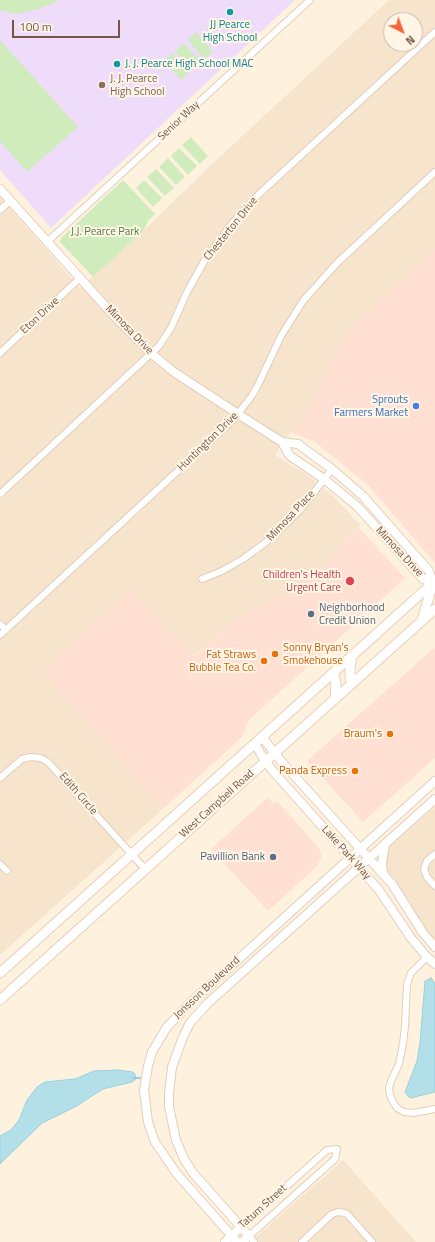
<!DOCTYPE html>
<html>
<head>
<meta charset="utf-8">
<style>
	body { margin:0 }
	#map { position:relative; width:435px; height:1242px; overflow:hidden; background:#fef2df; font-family:"Titillium Web",sans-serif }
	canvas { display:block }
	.north { position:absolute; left:383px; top:12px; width:40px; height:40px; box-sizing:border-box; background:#fff6e7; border:1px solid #c8b6a6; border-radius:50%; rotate:138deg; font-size:11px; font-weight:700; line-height:16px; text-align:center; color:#765745 }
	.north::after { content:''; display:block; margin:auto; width:14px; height:18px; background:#f2653b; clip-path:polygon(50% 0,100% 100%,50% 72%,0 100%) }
	.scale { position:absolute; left:12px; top:20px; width:108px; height:18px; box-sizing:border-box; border:2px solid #765745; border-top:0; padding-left:5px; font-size:12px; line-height:14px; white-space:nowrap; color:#765745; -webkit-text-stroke:3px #fff6e7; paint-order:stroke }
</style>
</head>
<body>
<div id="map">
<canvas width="435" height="1242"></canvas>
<div class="north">N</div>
<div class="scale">100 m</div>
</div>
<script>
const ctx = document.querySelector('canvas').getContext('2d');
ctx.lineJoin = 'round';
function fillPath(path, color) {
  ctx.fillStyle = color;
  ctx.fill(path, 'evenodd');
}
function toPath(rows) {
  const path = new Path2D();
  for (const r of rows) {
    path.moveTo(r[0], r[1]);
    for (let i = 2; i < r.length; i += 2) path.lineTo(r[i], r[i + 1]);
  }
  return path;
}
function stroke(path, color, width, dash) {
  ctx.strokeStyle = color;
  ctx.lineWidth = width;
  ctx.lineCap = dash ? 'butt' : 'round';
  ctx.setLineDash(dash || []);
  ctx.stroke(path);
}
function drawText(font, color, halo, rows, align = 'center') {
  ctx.font = font + ' "Titillium Web",sans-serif';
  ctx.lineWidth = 4;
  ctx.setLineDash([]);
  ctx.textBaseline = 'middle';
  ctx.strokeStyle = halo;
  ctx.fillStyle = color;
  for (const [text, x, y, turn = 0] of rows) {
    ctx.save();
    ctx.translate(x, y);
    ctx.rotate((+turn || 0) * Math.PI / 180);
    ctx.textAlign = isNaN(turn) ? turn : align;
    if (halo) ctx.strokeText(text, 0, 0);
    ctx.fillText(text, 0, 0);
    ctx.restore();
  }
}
fillPath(toPath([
	[389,0,435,0,435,249,354,325,331,362,306,415,290,432,275,455,307,475,334,497,360,525,344,541,333,557,293,592,232,622,192,657,47,678,164,808,0,955,0,197,80,288,144,230,210,166],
	[391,20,415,20,415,44,391,44],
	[435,807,435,942,415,915,383,864,384,849],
	[343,1160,416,1242,250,1242]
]), '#f6e4cd');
fillPath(toPath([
	[435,249,435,563,369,486,314,441,290,432,306,415,331,362,354,325],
	[358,527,405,578,248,721,242,737,164,808,47,678,49,664,131,590,193,657,232,622,248,611,293,592,333,557,344,541],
	[435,647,435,758,363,822,307,761],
	[268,797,273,803,277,801,319,848,321,853,321,859,315,868,268,911,211,849]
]), '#ffe0d2');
fillPath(toPath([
	[0,0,295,0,51,228,0,170]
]), '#efdcfa');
fillPath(toPath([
	[0,0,60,0,39,9,16,14,0,10],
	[196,32,213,52,204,59,188,40],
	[0,40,78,127,27,172,0,141],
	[184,43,201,62,192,70,175,51],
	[173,53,189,72,181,80,164,61],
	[191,137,208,156,200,164,182,145],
	[179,148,197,166,188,175,171,156],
	[168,158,185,177,176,185,159,167],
	[156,169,174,188,165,196,147,177],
	[123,180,155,214,148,221,144,230,93,277,60,242,61,238],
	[144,180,162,198,153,207,136,188]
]), '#d0ecbd');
const water = toPath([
	[431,978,435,983,435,1092,410,1098,405,1092,417,1061,420,1043,425,981,431,978],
	[118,1070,133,1072,136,1076,135,1080,132,1082,103,1089,75,1107,42,1123,0,1164,0,1136,11,1130,19,1120,27,1100,37,1087,45,1082,75,1079,94,1071,118,1070]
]);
fillPath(water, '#b3e0e8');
stroke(water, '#98d0db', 1);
stroke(toPath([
	[133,1078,140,1078]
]), '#98d0db', 2);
const minor = toPath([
	[0,210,10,201],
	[47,242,310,0],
	[0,353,80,278],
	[0,494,159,346,171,328,187,292,206,258,235,220,258,195,435,32],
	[202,579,222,571,243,559,265,543,283,527,301,509,332,469],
	[0,624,6,630],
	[0,635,233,420,251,397,257,387,281,336,303,301,336,264,435,172],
	[0,778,22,759,31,757,41,758,48,762,145,869],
	[435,854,427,861,424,869,427,877,435,886],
	[0,864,7,871],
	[427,957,411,973,407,984,405,1026,403,1044,399,1064,391,1081,389,1088,390,1095,393,1102,397,1108,404,1112,414,1113,435,1109],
	[241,1227,327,1150,337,1149,335,1159,249,1236,254,1242],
	[302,1242,332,1214,338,1212,345,1213,348,1215,372,1242]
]);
const tertiary = toPath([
	[0,189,115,317,152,354,174,372,238,414,282,442,298,444,332,469,363,496,429,571,433,583],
	[282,442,290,456,324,479,358,507,422,578,433,583],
	[262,737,281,761,392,884,423,933,435,947],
	[255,744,265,761,272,770,379,890,411,938,427,957,435,964],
	[383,874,382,863,385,844],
	[225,1242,241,1227],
	[237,1242,177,1174,155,1142,148,1122,144,1090,148,1066,152,1052,167,1027,188,1005,435,781],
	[242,1242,249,1236,193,1173,184,1159,176,1140,169,1107,169,1094,172,1067,183,1037,190,1023,207,1004,435,799]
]);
const secondary = toPath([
	[422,620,433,583],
	[334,673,336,685,335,698],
	[352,683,350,678,350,669,352,656],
	[0,973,435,581],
	[0,1000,435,609]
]);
stroke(minor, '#e2cebb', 8);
stroke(tertiary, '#e2cebb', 10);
stroke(secondary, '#ead1ba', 11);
stroke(minor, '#fff', 6);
stroke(tertiary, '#fff', 8);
stroke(secondary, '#fff', 9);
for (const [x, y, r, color] of [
	[230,12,4,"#0f9aa8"],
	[117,64,4,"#0f9aa8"],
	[102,85,4,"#8d6e63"],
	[416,406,4,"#3f7fe0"],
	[350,581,5,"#e0444e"],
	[311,614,4,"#5c6f8a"],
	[275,654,4,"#e8710a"],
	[264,661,4,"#e8710a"],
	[390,734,4,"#e8710a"],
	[355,771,4,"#e8710a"],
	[273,857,4,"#5c6f8a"]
]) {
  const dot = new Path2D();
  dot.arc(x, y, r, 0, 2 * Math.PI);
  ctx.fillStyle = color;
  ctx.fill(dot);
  stroke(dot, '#fff6e7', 1.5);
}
drawText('11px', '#0d838f', '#fff6e7', [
	["JJ Pearce",230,25],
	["High School",230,38],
	["J. J. Pearce High School MAC",125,64,"left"]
]);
drawText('11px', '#785e54', '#fff6e7', [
	["J. J. Pearce",110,79],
	["High School",110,92]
], 'left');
drawText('11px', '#765745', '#fff6e7', [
	["Senior Way",179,121,-43],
	["Chesterton Drive",231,229,-51],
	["Eton Drive",40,316,-43],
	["Mimosa Drive",129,330,46],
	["Huntington Drive",208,442,-44],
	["Mimosa Place",291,516,-47],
	["Mimosa Drive",399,552,47],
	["Edith Circle",78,794,49],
	["West Campbell Road",217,804,-42],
	["Lake Park Way",346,853,48],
	["Jonsson Boulevard",207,988,-43],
	["Tatum Street",263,1207,-42]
]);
drawText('11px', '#4f7d3c', '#fff6e7', [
	["J.J. Pearce Park",105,232]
]);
drawText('11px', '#366cbe', '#fff6e7', [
	["Sprouts",408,400],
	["Farmers Market",408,413]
], 'right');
drawText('11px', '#be3a42', '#fff6e7', [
	["Children's Health",341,575],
	["Urgent Care",341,588]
], 'right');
drawText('11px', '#4e5e75', '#fff6e7', [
	["Neighborhood",319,608],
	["Credit Union",319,621],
	["Pavillion Bank",265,857,"right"]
], 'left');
drawText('11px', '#c56008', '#fff6e7', [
	["Sonny Bryan's",283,648,"left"],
	["Smokehouse",283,661,"left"],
	["Fat Straws",256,655],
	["Bubble Tea Co.",256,668],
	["Braum's",382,734],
	["Panda Express",347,771]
], 'right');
</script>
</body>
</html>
